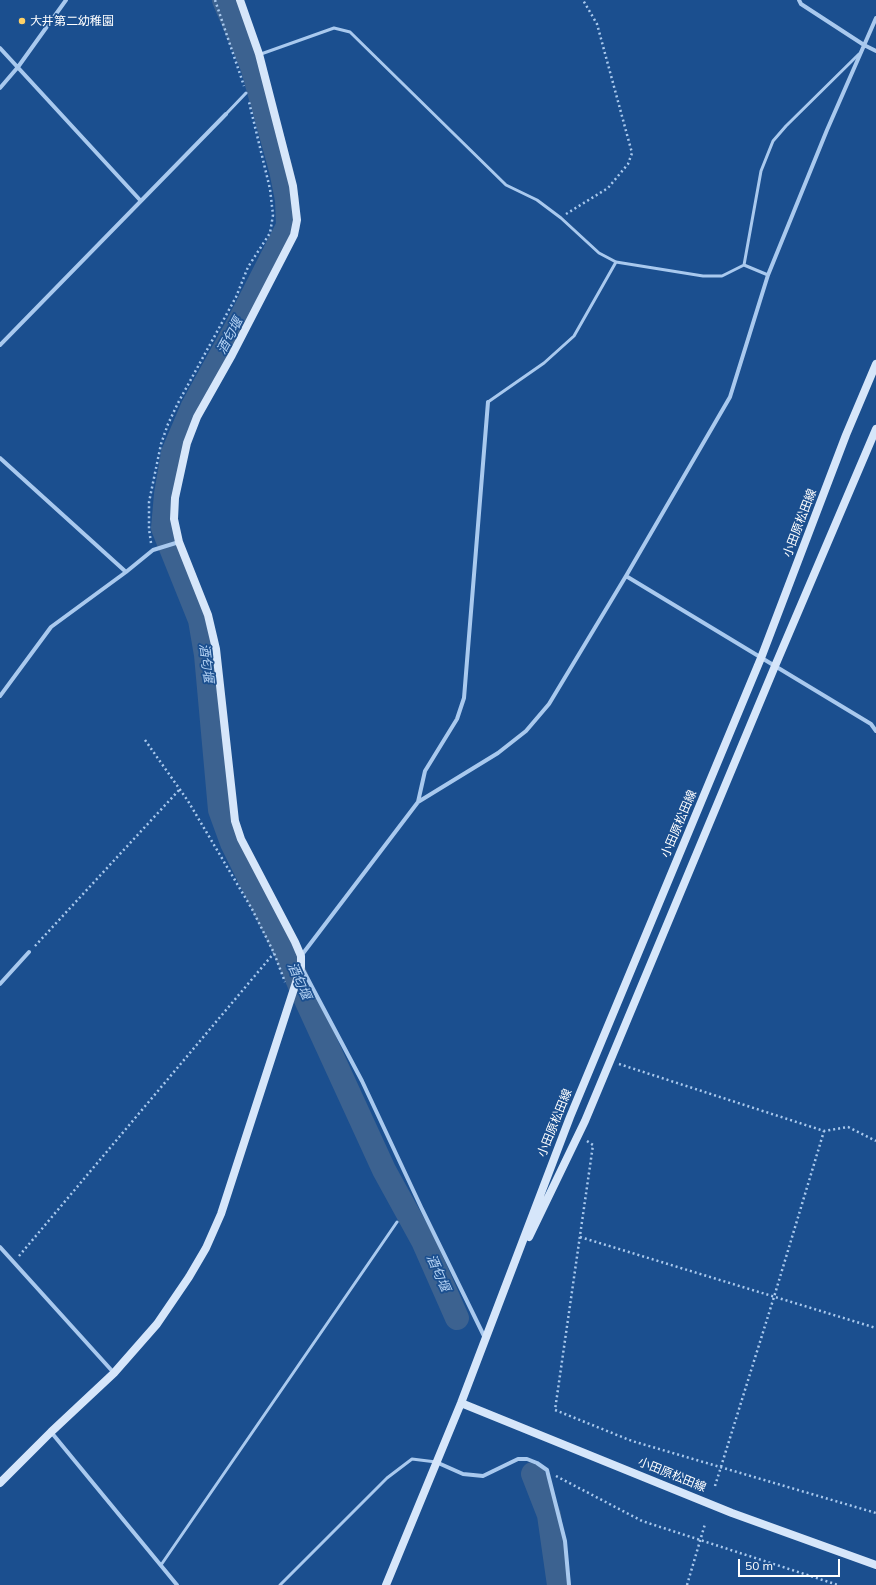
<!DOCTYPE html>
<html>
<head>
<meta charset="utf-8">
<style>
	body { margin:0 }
	#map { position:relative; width:876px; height:1585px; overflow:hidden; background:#1b4f8f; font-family:Mulish,sans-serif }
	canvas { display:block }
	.scale { position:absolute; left:738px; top:1559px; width:102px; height:18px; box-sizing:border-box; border:2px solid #fff; border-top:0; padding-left:5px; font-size:12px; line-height:14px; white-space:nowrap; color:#fff; -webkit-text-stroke:3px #1b4f8f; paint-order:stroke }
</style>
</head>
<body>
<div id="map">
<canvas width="876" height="1585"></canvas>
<div class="scale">50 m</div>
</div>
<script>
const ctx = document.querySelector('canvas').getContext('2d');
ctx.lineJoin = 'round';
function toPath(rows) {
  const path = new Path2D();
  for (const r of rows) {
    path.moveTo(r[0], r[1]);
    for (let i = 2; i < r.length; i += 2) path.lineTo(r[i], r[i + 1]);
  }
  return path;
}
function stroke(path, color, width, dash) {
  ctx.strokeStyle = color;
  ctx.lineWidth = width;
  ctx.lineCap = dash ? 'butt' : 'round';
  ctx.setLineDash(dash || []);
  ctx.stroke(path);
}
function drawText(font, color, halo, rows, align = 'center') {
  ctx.font = font + ' Mulish,"Noto Sans JP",sans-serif';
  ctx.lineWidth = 3.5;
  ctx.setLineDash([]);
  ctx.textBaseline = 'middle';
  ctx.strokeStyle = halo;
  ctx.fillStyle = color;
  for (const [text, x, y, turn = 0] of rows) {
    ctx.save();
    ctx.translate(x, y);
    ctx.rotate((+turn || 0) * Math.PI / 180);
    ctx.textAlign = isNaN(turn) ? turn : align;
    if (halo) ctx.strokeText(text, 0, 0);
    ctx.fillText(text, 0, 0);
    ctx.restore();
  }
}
stroke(toPath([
	[224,0,252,66,281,170,287,200,288,226,236,328,193,406,173,453,166,494,163,528,200,620,206,655,220,810,232,843,283,946,307,1002,384,1170,423,1241,457,1318],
	[533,1474,549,1515,559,1585]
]), '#3c6290', 24);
stroke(toPath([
	[215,0,244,86],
	[566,214,608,188,628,164,632,153,597,24,583,0],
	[151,543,149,529,149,502,161,444,168,424,178,403,236,297,248,267,270,233,273,215,270,189,249,102],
	[145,740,188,801,252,909,274,953,285,982],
	[35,946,180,789],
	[619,1064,824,1131,848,1127,876,1141],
	[587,1141,593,1145,555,1410,632,1441,876,1513],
	[580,1237,876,1328],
	[19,1256,274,953],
	[556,1476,642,1521,838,1585],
	[715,1486,774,1297,824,1131],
	[687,1585,705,1524]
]), '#a9c9ee', 2.5, [2, 3]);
stroke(toPath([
	[261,54,334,28,350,32,506,185,537,200,561,218,599,253,616,262,703,276,722,276,744,265,768,275],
	[226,114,246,93],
	[744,265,761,171,773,141,786,126,859,54],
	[488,402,544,363,574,336,616,262],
	[161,1565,397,1222],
	[280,1585,387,1478,412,1459,436,1462]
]), '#a9c9ee', 3);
stroke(toPath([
	[799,0,801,4,864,45,876,51],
	[0,48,140,200],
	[0,88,18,67,66,0],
	[0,345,226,114],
	[0,458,126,572],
	[626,576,871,724,876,731],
	[0,696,51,627,126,572,153,550,179,542],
	[418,802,425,771,457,719,464,698,488,402],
	[301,956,418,802,498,753,526,731,549,704,626,576,730,397,768,275,827,130,876,18],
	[302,968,362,1081,421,1207,485,1338],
	[0,984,29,952],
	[0,1247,114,1373],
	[51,1432,177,1585],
	[436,1462,463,1474,483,1476,518,1459,527,1459,537,1463,547,1470,565,1541,569,1585]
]), '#a9c9ee', 4);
stroke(toPath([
	[529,1237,585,1121,775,666,876,429],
	[461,1403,732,1513,876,1565],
	[0,1483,51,1432,114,1373,157,1324,189,1277,206,1248,221,1214,301,967,301,956,295,942,241,839,235,821,216,649,208,615,179,542,174,519,175,498,187,443,197,417,232,355,294,235,297,220,293,186,259,54,240,0],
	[386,1585,461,1403,570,1117,761,658,846,435,876,364]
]), '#d6e6fa', 8);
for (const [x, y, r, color] of [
	[22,21,4,"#ffd166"]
]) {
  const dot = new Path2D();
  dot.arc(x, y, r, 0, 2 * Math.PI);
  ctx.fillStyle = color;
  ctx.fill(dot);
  stroke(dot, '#1b4f8f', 1.5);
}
drawText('12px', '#fff', '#1b4f8f', [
	["大井第二幼稚園",30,21]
], 'left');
drawText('12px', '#fff', '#1b4f8f', [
	["小田原松田線",800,523,-69],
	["小田原松田線",679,824,-67],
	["小田原松田線",555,1123,-68],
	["小田原松田線",672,1475,22]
]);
drawText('italic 13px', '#b5d3f5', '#1b4f8f', [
	["酒匂堰",230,336,-62],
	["酒匂堰",206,663,83],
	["酒匂堰",299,981,66],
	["酒匂堰",438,1273,66]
]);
</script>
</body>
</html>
